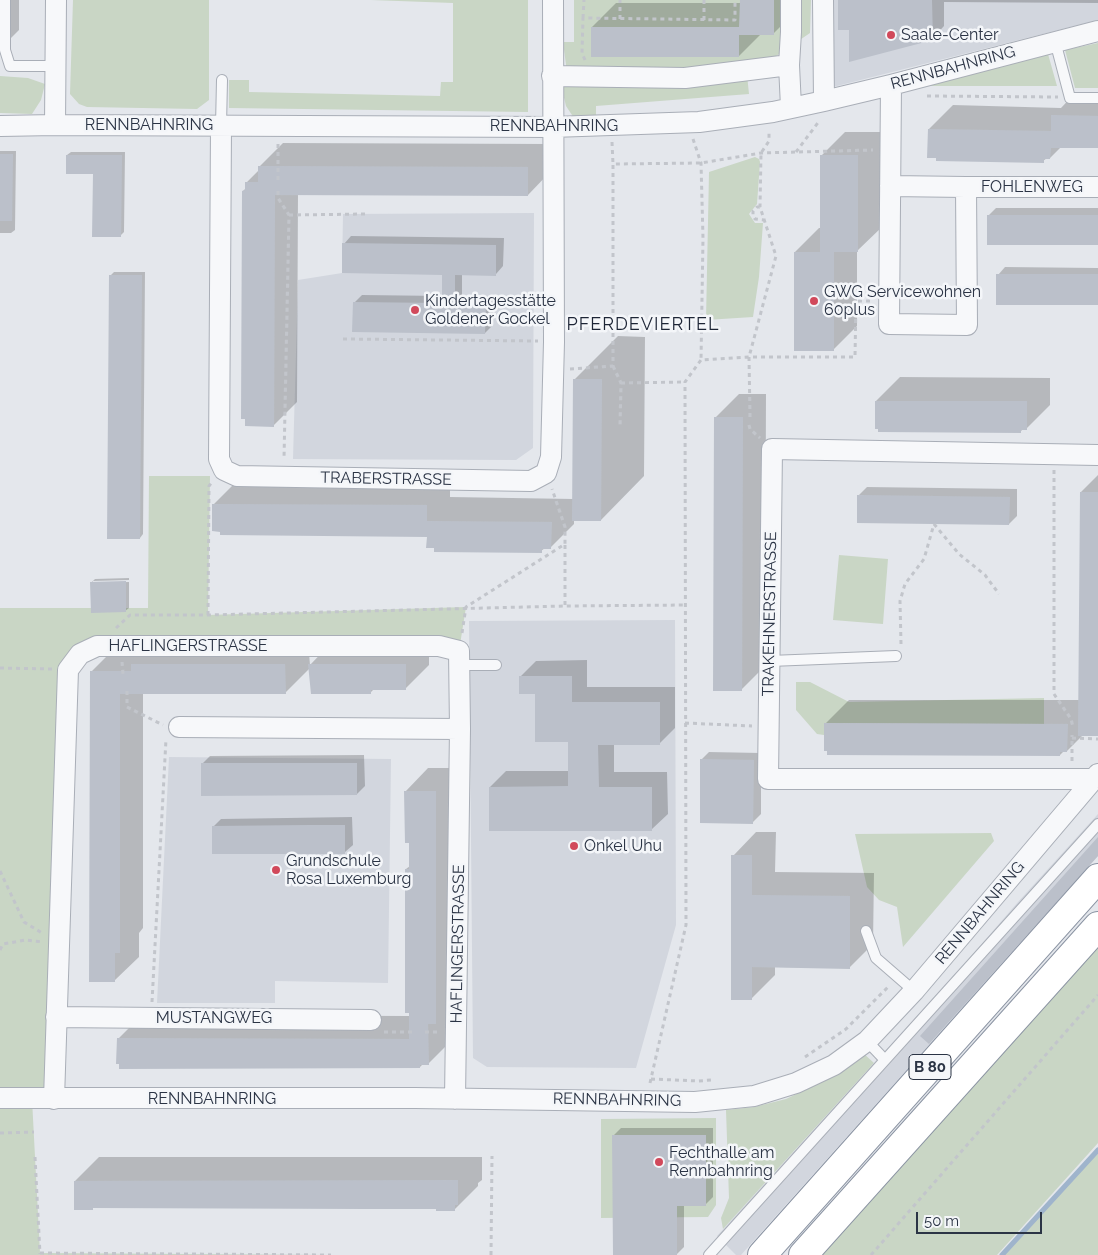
<!DOCTYPE html>
<html>
<head>
<meta charset="utf-8">
<style>
	body { margin:0 }
	#map { position:relative; width:1098px; height:1255px; overflow:hidden; background:#e4e7ec; font-family:Raleway,sans-serif }
	canvas { display:block }
	.scale { position:absolute; left:916px; top:1212px; width:126px; height:22px; box-sizing:border-box; border:2px solid #2b3445; border-top:0; padding-left:6px; font-size:15px; line-height:18px; white-space:nowrap; color:#2b3445; -webkit-text-stroke:4px #f4f6f9; paint-order:stroke }
</style>
</head>
<body>
<div id="map">
<canvas width="1098" height="1255"></canvas>
<div class="scale">50 m</div>
</div>
<script>
const ctx = document.querySelector('canvas').getContext('2d');
ctx.lineJoin = 'round';
function fillPath(path, color) {
  ctx.fillStyle = color;
  ctx.fill(path, 'evenodd');
}
function toPath(rows) {
  const path = new Path2D();
  for (const r of rows) {
    path.moveTo(r[0], r[1]);
    for (let i = 2; i < r.length; i += 2) path.lineTo(r[i], r[i + 1]);
  }
  return path;
}
function stroke(path, color, width, dash) {
  ctx.strokeStyle = color;
  ctx.lineWidth = width;
  ctx.lineCap = dash ? 'butt' : 'round';
  ctx.setLineDash(dash || []);
  ctx.stroke(path);
}
function drawText(font, color, halo, rows, align = 'center') {
  ctx.font = font + ' Raleway,sans-serif';
  ctx.lineWidth = 5;
  ctx.setLineDash([]);
  ctx.textBaseline = 'middle';
  ctx.strokeStyle = halo;
  ctx.fillStyle = color;
  for (const [text, x, y, turn = 0] of rows) {
    ctx.save();
    ctx.translate(x, y);
    ctx.rotate((+turn || 0) * Math.PI / 180);
    ctx.textAlign = isNaN(turn) ? turn : align;
    if (halo) ctx.strokeText(text, 0, 0);
    ctx.fillText(text, 0, 0);
    ctx.restore();
  }
}
fillPath(toPath([
	[823,0,1098,0,1098,20,825,89],
	[534,213,533,448,516,460,293,459,298,280,342,273,343,214],
	[675,620,676,925,636,1068,487,1067,473,1058,469,621],
	[169,757,391,759,388,983,275,981,275,1003,157,1003],
	[1098,814,1098,856,741,1255,736,1255,717,1236,966,962,1018,902]
]), '#d2d6de');
fillPath(toPath([
	[73,0,209,0,209,100,197,109,87,107,79,104,70,94],
	[371,0,528,0,528,112,229,108,229,80,249,80,249,92,440,96,441,82,453,82,453,3],
	[574,0,811,0,810,33,766,63,746,65,749,94,596,106,596,119,574,118,566,106,561,85,568,80,563,42,574,42],
	[1098,43,1098,88,1075,88,1065,50],
	[1048,54,1057,86,921,86],
	[0,76,28,78,45,84,41,100,32,114,0,113],
	[755,157,759,159,760,162,757,204,749,214,755,223,763,223,759,277,753,317,706,320,709,172],
	[149,476,210,476,208,615,466,607,459,651,97,646,68,670,54,1099,32,1099,40,1253,331,1255,0,1255,0,608,148,608],
	[839,555,888,559,883,624,833,620],
	[796,682,810,682,849,702,1044,698,1044,724,825,723,824,735,817,734,796,710],
	[991,833,994,841,903,947,897,907,879,900,867,887,855,834],
	[1098,933,1098,1143,997,1255,818,1255],
	[863,1053,874,1063,723,1229,721,1218,729,1198,726,1110,754,1107,786,1099,842,1072],
	[716,1118,716,1205,708,1217,601,1218,601,1119],
	[1098,1150,1098,1255,1001,1255,1006,1249]
]), '#c9d6c5');
fillPath(toPath([
	[0,0,19,0,19,30,0,49],
	[741,0,797,0,797,10,773,34,761,34,739,56,592,27,616,3,741,3],
	[840,0,1098,0,1098,3,944,2,944,26,932,39,850,29],
	[1076,92,1098,92,1098,147,1061,147,1050,158,1047,158,1043,161,929,129,953,105,1061,108],
	[845,132,882,132,882,227,857,251,857,326,833,350,795,252,819,228,821,228,821,156],
	[283,143,552,144,551,171,528,195,298,193,297,402,273,426,243,191,246,188,246,183,259,170,259,167],
	[0,151,16,151,15,230,11,233,0,233],
	[71,152,125,152,124,232,120,236,94,173,67,155],
	[996,208,1098,208,1098,244,988,216],
	[351,236,504,238,503,266,496,274,462,274,462,296,493,296,493,325,485,333,354,303,362,295,443,296,443,274,344,244],
	[1005,267,1098,268,1098,304,998,275],
	[114,272,145,272,143,534,140,538,110,276],
	[618,336,645,337,644,476,601,520,574,519,574,524,550,548,545,548,541,551,435,547,428,536,214,504,237,481,450,482,450,497,574,499,574,380],
	[900,377,1050,378,1050,405,1026,429,1023,429,1020,432,876,401],
	[739,394,766,394,765,666,741,690,716,417],
	[1098,475,1098,735,1083,735,1067,751,1064,751,1060,755,825,724,849,700,1079,700,1081,492],
	[867,487,1017,489,1017,516,1009,524,859,495],
	[129,578,129,580,93,581,93,583,129,582,129,608,125,611,91,583,95,579],
	[308,641,310,665,333,641,429,641,429,665,405,689,374,689,371,692,310,668,286,692,143,693,143,928,139,933,139,957,115,980,91,672,115,648],
	[587,660,587,687,675,687,675,728,659,744,614,744,614,772,667,772,668,814,652,829,490,787,506,771,569,771,569,741,536,692,520,677,536,661],
	[709,752,761,753,761,814,753,822,701,760],
	[364,755,365,786,357,794,202,764,210,756],
	[428,768,459,768,452,1040,429,1063,424,1063,420,1067,118,1039,142,1015,410,1016,406,869,410,866,410,842,405,792],
	[352,817,353,845,345,852,213,827,221,819],
	[756,832,776,832,775,872,874,873,873,944,849,968,775,967,775,975,751,999,733,856],
	[621,1128,713,1128,713,1197,705,1205,684,1205,684,1247,676,1255,614,1255,613,1136],
	[99,1157,482,1157,482,1180,478,1183,478,1186,454,1210,437,1208,94,1207,92,1209,75,1181]
]), '#0003');
stroke(toPath([
	[1002,1255,1098,1150]
]), '#9fb4cc', 5);
fillPath(toPath([
	[740,0,774,0,774,35,739,35,739,57,591,57,591,27,739,27],
	[838,0,932,0,933,40,849,62,849,30,838,30],
	[1051,115,1098,116,1098,148,1051,148,1050,159,1044,159,1044,163,936,161,936,158,927,158,928,129,1051,131],
	[0,154,13,154,12,221,0,221],
	[66,155,122,155,121,237,92,237,93,174,66,174],
	[820,155,858,155,858,252,834,252,834,351,794,351,794,252,820,252],
	[258,166,528,167,528,196,275,195,274,427,245,426,245,419,241,419,242,191,245,190,245,182,258,182],
	[987,215,1098,215,1098,245,987,245],
	[342,243,496,245,496,276,455,275,455,303,486,304,485,334,352,332,353,302,442,303,442,275,342,273],
	[996,274,1098,274,1098,305,996,305],
	[109,275,142,275,140,539,107,539],
	[573,379,602,379,601,521,572,521],
	[875,401,1027,401,1027,430,1021,430,1021,433,878,432,878,429,875,429],
	[714,417,743,417,742,691,713,691],
	[1080,492,1098,492,1098,736,1078,736],
	[857,495,1010,497,1009,525,857,523],
	[212,504,427,505,427,521,552,522,551,549,542,549,542,553,434,552,434,548,426,548,427,537,220,535,220,532,212,531],
	[126,581,126,612,91,613,90,582],
	[131,664,285,664,286,694,120,694,120,953,115,953,115,982,89,982,90,671,131,671],
	[308,664,406,664,406,690,371,690,371,694,311,694],
	[519,676,572,676,572,702,660,702,660,745,598,745,599,787,652,787,652,831,489,831,489,787,568,786,568,742,535,742,535,694,519,694],
	[824,723,1068,724,1067,752,1060,752,1060,756,827,755,827,751,824,751],
	[700,759,754,760,753,824,700,823],
	[201,763,357,763,357,795,201,796],
	[404,791,436,791,436,1024,428,1024,429,1065,420,1065,420,1068,119,1069,119,1064,116,1064,117,1038,409,1039,409,1013,405,1013,405,869,409,869,409,843,405,843],
	[308,825,345,825,345,854,212,854,212,826],
	[1098,837,1098,856,929,1044,920,1036],
	[731,855,752,855,752,895,850,896,850,969,752,967,752,1000,731,1000],
	[612,1135,706,1135,706,1206,677,1206,677,1255,613,1255],
	[458,1180,458,1205,455,1205,455,1211,436,1211,436,1209,362,1209,93,1208,93,1210,74,1210,74,1181]
]), '#bbc0ca');
const lane = toPath([
	[5,0,5,50,10,66,55,66],
	[1055,41,1070,98,1098,98],
	[221,126,222,80],
	[770,661,896,656],
	[459,665,496,665],
	[866,931,876,958,914,991],
	[867,1041,885,1060],
	[709,1255,1098,824]
]);
const street = toPath([
	[791,0,791,32,789,65,791,107],
	[823,0,824,101],
	[552,76,685,78,789,65],
	[55,125,56,0],
	[0,126,55,125,552,127,699,122,773,112,824,101,891,85,1098,31],
	[221,126,219,459,224,470,237,476,531,481,546,473,551,457,554,342,553,0],
	[890,186,966,187,967,325,889,324,891,85],
	[966,187,1098,187],
	[179,727,460,729],
	[1093,779,768,779,772,449,1098,455],
	[56,1017,371,1020],
	[0,1098,415,1098,695,1102,754,1096,796,1083,834,1065,867,1041,914,991,1098,774],
	[54,1099,68,670,80,654,97,646,439,646,459,651,460,729,455,1099]
]);
const highway = toPath([
	[762,1255,1098,878],
	[803,1255,1098,926]
]);
stroke(lane, '#a9aeb7', 12);
stroke(street, '#a9aeb7', 22);
stroke(highway, '#8b94a3', 30);
stroke(toPath([
	[704,0,704,20],
	[583,18,584,0],
	[620,19,620,0],
	[585,60,582,53,583,18,735,20,735,0],
	[927,96,1058,97],
	[693,139,701,163,703,238,701,360],
	[612,142,613,164],
	[278,144,278,182],
	[796,152,820,120],
	[278,191,278,198,289,215,284,459],
	[760,207,757,207,753,211,753,215,755,219,764,220],
	[289,215,366,214],
	[343,339,538,341],
	[613,366,621,383,620,428],
	[570,369,613,366,613,164,701,163,761,153,873,150],
	[621,383,685,382],
	[750,417,749,357,855,357,856,301,873,301],
	[749,425,750,429,760,438],
	[1054,470,1054,694,1071,719,1073,727],
	[934,524,959,554,985,575,999,594],
	[565,545,565,606],
	[208,615,209,486,212,482],
	[116,628,130,615,208,615,565,606,686,605],
	[462,633,466,607,565,544,565,527,552,489],
	[901,644,900,601,905,584,924,559,934,524],
	[122,662,123,674],
	[0,668,52,669],
	[127,691,127,707,163,725],
	[685,723,752,726],
	[1072,738,1098,739],
	[1072,761,1072,735],
	[0,871,24,922,42,933],
	[0,950,3,944,26,940,43,942],
	[152,1002,166,739],
	[384,1032,414,1032],
	[425,1032,440,1032],
	[805,1057,846,1029,889,986],
	[651,1079,698,1081,712,1080],
	[650,1083,686,925,685,382,701,360,749,357,776,256,760,207,761,153,769,141,769,131],
	[0,1133,34,1132],
	[35,1157,40,1254],
	[40,1253,331,1255],
	[491,1255,492,1156],
	[871,1255,1098,995]
]), '#c2c5cb', 3, [4, 4]);
stroke(lane, '#f7f8fa', 10);
stroke(street, '#f7f8fa', 20);
stroke(highway, '#fff', 28);
for (const [x, y, r, color] of [
	[891,35,5,"#d1495b"],
	[814,301,5,"#d1495b"],
	[415,310,5,"#d1495b"],
	[574,846,5,"#d1495b"],
	[276,870,5,"#d1495b"],
	[659,1162,5,"#d1495b"]
]) {
  const dot = new Path2D();
  dot.arc(x, y, r, 0, 2 * Math.PI);
  ctx.fillStyle = color;
  ctx.fill(dot);
  stroke(dot, '#f4f6f9', 2);
}
for (const [x, y, w] of [
	[930,1067,42]
]) {
  const box = new Path2D();
  box.roundRect(x - w / 2, y - 12.5, w, 25, 4);
  ctx.fillStyle = '#f4f6f9';
  ctx.fill(box);
  stroke(box, '#2b3445', 1);
}
drawText('bold 15px', '#2b3445', null, [
	["B 80",930,1067]
]);
drawText('16px', '#2b3445', '#f4f6f9', [
	["Saale-Center",901,35],
	["GWG Servicewohnen",824,292],
	["60plus",824,310],
	["Kindertagesstätte",425,301],
	["Goldener Gockel",425,319],
	["Onkel Uhu",584,846],
	["Grundschule",286,861],
	["Rosa Luxemburg",286,879],
	["Fechthalle am",669,1153],
	["Rennbahnring",669,1171]
], 'left');
drawText('16px', '#2b3445', '#f4f6f9', [
	["RENNBAHNRING",953,68,-15],
	["RENNBAHNRING",149,125],
	["RENNBAHNRING",554,126],
	["FOHLENWEG",1032,187],
	["TRABERSTRASSE",386,479,1],
	["TRAKEHNERSTRASSE",770,614,-89],
	["HAFLINGERSTRASSE",188,646],
	["RENNBAHNRING",980,913,-50],
	["HAFLINGERSTRASSE",458,944,-89],
	["MUSTANGWEG",214,1018],
	["RENNBAHNRING",212,1099],
	["RENNBAHNRING",617,1100,1]
]);
ctx.letterSpacing = '1px';
drawText('18px', '#1d2536', '#f4f6f9', [
	["PFERDEVIERTEL",643,325]
]);
ctx.letterSpacing = '0px';
</script>
</body>
</html>
